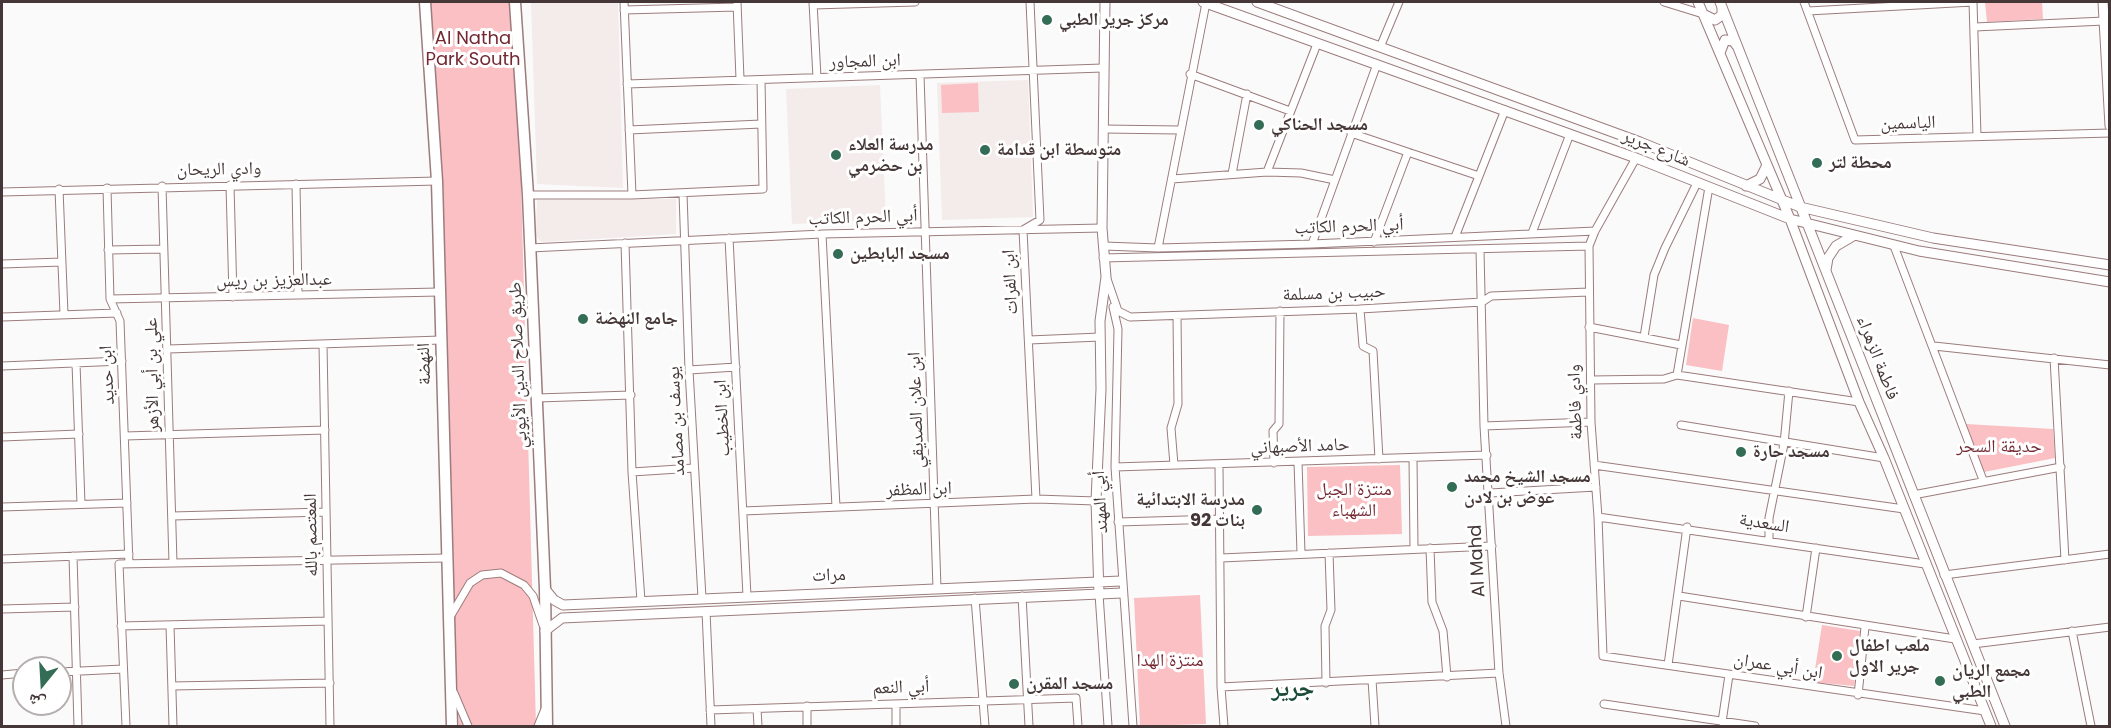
<!DOCTYPE html>
<html>
<head>
<meta charset="utf-8">
<style>
	body { margin:0 }
	#map { position:relative; width:2111px; height:728px; overflow:hidden; background:#fafafa; font-family:Poppins,"Noto Naskh Arabic",sans-serif }
	canvas { display:block }
	.frame { position:absolute; inset:0; border:3px solid #453737; pointer-events:none }
	.north { position:absolute; left:12px; top:656px; width:60px; height:60px; box-sizing:border-box; background:#fff; border:2px solid #b5afaf; border-radius:50%; rotate:198deg; font-size:16px; font-weight:700; line-height:24px; text-align:center; color:#453737 }
	.north::after { content:''; display:block; margin:auto; width:21px; height:27px; background:#336d56; clip-path:polygon(50% 0,100% 100%,50% 72%,0 100%) }
</style>
</head>
<body>
<div id="map">
<canvas width="2111" height="728"></canvas>
<div class="frame"></div>
<div class="north">ش</div>
</div>
<script>
const ctx = document.querySelector('canvas').getContext('2d');
ctx.lineJoin = 'round';
function fillPath(path, color) {
  ctx.fillStyle = color;
  ctx.fill(path, 'evenodd');
}
function toPath(rows) {
  const path = new Path2D();
  for (const r of rows) {
    path.moveTo(r[0], r[1]);
    for (let i = 2; i < r.length; i += 2) path.lineTo(r[i], r[i + 1]);
  }
  return path;
}
function stroke(path, color, width, dash) {
  ctx.strokeStyle = color;
  ctx.lineWidth = width;
  ctx.lineCap = dash ? 'butt' : 'round';
  ctx.setLineDash(dash || []);
  ctx.stroke(path);
}
function drawText(font, color, halo, rows, align = 'center') {
  ctx.font = font + ' Poppins,"Noto Naskh Arabic",sans-serif';
  ctx.lineWidth = 6;
  ctx.setLineDash([]);
  ctx.textBaseline = 'middle';
  ctx.strokeStyle = halo;
  ctx.fillStyle = color;
  for (const [text, x, y, turn = 0] of rows) {
    ctx.save();
    ctx.translate(x, y);
    ctx.rotate((+turn || 0) * Math.PI / 180);
    ctx.textAlign = isNaN(turn) ? turn : align;
    if (halo) ctx.strokeText(text, 0, 0);
    ctx.fillText(text, 0, 0);
    ctx.restore();
  }
}
fillPath(toPath([
	[531,2,618,2,623,188,537,184],
	[1028,80,1033,217,942,220,937,83],
	[880,85,886,220,792,224,786,89],
	[676,199,676,234,541,242,536,236,537,200]
]), '#f4ebeb');
fillPath(toPath([
	[426,2,516,2,536,726,459,726],
	[1985,2,2042,2,2043,19,1987,22],
	[978,83,979,112,942,113,941,85],
	[1693,318,1729,325,1722,371,1686,365],
	[1966,424,2053,429,2055,458,1984,472],
	[1400,465,1402,534,1308,536,1307,467],
	[1200,595,1206,724,1140,726,1134,598],
	[1822,625,1860,631,1854,686,1813,682]
]), '#fac0c3');
const street = toPath([
	[624,2,632,195],
	[737,2,740,79],
	[813,2,817,78],
	[1030,2,1040,220,1023,230,1036,499],
	[1664,2,1703,14],
	[1804,2,1855,140,2110,133],
	[1973,2,1977,136],
	[813,5,915,2],
	[624,10,737,7],
	[1808,11,1973,2],
	[1975,27,2104,21],
	[1381,45,1399,2],
	[1190,74,1290,111],
	[920,75,937,588],
	[627,84,1103,68],
	[1103,129,1179,130],
	[629,130,761,124],
	[1351,133,1479,176],
	[1636,158,1595,231,1589,246,1591,422,1598,517,1603,656,1985,711],
	[1267,172,1317,44],
	[1232,174,1247,94],
	[1172,179,1267,172,1301,173,1335,180],
	[296,184,298,295],
	[230,185,233,297],
	[162,186,173,563],
	[107,188,110,299,120,321,129,564],
	[59,189,64,314],
	[2,192,437,181],
	[683,193,689,370,702,598],
	[528,195,632,195,763,189,761,80],
	[1532,233,1570,134],
	[822,234,836,507],
	[1455,237,1505,110],
	[729,238,747,596],
	[1374,242,1408,152],
	[625,243,632,472,641,601],
	[1312,244,1377,64],
	[1104,246,1158,248,1312,244,1595,231],
	[1894,246,1983,480],
	[530,248,822,234,1102,228],
	[1158,248,1206,3],
	[108,250,163,249],
	[1480,250,1484,426,1499,673,1506,726],
	[1103,258,1589,246],
	[2,264,62,262],
	[1107,279,1118,311,1130,317,1360,309,1482,302,1491,296,1588,292],
	[110,299,439,292],
	[1113,307,1118,329,1115,467,1133,726],
	[1360,309,1363,346,1373,351,1379,459],
	[2,317,117,313],
	[1589,327,1681,345],
	[1644,337,1654,275,1665,248,1697,183],
	[1029,340,1100,337],
	[323,344,330,726],
	[1934,346,2110,365],
	[168,349,441,340],
	[2054,358,2065,560],
	[76,363,81,504],
	[2,366,122,361],
	[689,370,736,367],
	[1677,375,1709,187],
	[1591,380,1664,379,1677,375,1859,402],
	[537,398,631,395],
	[1681,425,1884,458],
	[1484,426,1591,422],
	[125,436,325,430],
	[2,437,79,434],
	[1413,458,1414,548],
	[1298,462,1301,553],
	[1274,463,1273,431,1279,424,1280,311],
	[1174,465,1171,428,1178,404,1177,316],
	[1219,465,1221,687,1224,726],
	[1594,465,1904,509],
	[1115,467,1487,455],
	[632,472,694,468],
	[1490,493,1596,487],
	[1913,495,2061,467],
	[2,507,127,503],
	[743,511,1036,499,1096,501],
	[172,516,326,512],
	[1598,517,1925,564],
	[1118,522,1219,519],
	[1769,539,1769,518,1784,444,1789,391],
	[1430,548,1432,602,1443,631,1447,677],
	[73,556,78,726],
	[1221,558,1492,546],
	[2,559,129,554],
	[1944,575,2110,554],
	[1099,594,1108,726],
	[1022,596,1029,726],
	[1679,596,1955,639],
	[975,598,985,726],
	[2,609,75,607],
	[706,611,711,726],
	[450,617,470,583,482,575,501,573,524,585,533,596,543,625],
	[1806,617,1816,548],
	[170,625,173,726],
	[121,626,328,621],
	[2072,631,2091,726],
	[1973,644,2110,627],
	[1668,665,1687,527],
	[60,672,123,669],
	[2,675,24,673],
	[1372,680,1375,726],
	[1326,683,1325,626,1331,610,1329,553],
	[172,686,330,683],
	[1221,687,1499,673],
	[454,693,468,726],
	[1858,695,1865,627],
	[896,704,896,726],
	[1604,704,1755,726],
	[807,706,807,726],
	[757,709,758,726],
	[710,710,1076,698,1078,726],
	[1722,722,1729,675],
	[126,726,119,564,447,558],
	[538,726,545,709]
]);
const secondary = toPath([
	[1203,2,1636,158,1790,219,1919,251,2110,282],
	[1257,2,1640,142,1800,207,1933,238,2110,265],
	[1698,2,1790,219,1859,402,1884,458,1991,726],
	[1720,2,2005,726],
	[2103,2,2110,126],
	[1703,14,1715,20,1722,15,1722,7],
	[1720,53,1725,40,1733,41,1737,46],
	[1746,186,1760,179,1767,165],
	[1826,270,1828,258,1836,246,1853,236],
	[545,589,554,600,563,605,1121,581],
	[1099,594,1096,501,1101,389,1100,321,1106,277,1102,228,1105,2],
	[545,631,562,618,1122,593]
]);
const primary = toPath([
	[425,2,437,181,452,726],
	[515,2,528,195,545,589,547,726]
]);
stroke(street, '#9c7c7d', 9);
stroke(secondary, '#9c7c7d', 11);
stroke(primary, '#9c7c7d', 13);
stroke(street, '#fff', 7);
stroke(secondary, '#fff', 9);
stroke(primary, '#fff', 10);
for (const [x, y, r, color] of [
	[1047,20,6,"#336d56"],
	[1259,125,6,"#336d56"],
	[985,150,6,"#336d56"],
	[836,155,6,"#336d56"],
	[1817,163,6,"#336d56"],
	[838,254,6,"#336d56"],
	[583,319,6,"#336d56"],
	[1741,452,6,"#336d56"],
	[1452,487,6,"#336d56"],
	[1257,510,6,"#336d56"],
	[1837,656,6,"#336d56"],
	[1940,681,6,"#336d56"],
	[1014,684,6,"#336d56"]
]) {
  const dot = new Path2D();
  dot.arc(x, y, r, 0, 2 * Math.PI);
  ctx.fillStyle = color;
  ctx.fill(dot);
  stroke(dot, '#fff', 2);
}
drawText('bold 18px', '#453737', '#fff', [
	["مركز جرير الطبي",1059,20],
	["مسجد الحناكي",1271,125],
	["مدرسة العلاء",848,145],
	["بن حضرمي",848,166],
	["متوسطة ابن قدامة",997,150],
	["محطة لتر",1829,163],
	["مسجد البابطين",850,254],
	["جامع النهضة",595,319],
	["مسجد حارة",1753,452],
	["مسجد الشيخ محمد",1464,477],
	["عوض بن لادن",1464,498],
	["مدرسة الابتدائية",1245,500,"right"],
	["92 بنات",1245,521,"right"],
	["ملعب اطفال",1849,646],
	["جرير الاول",1849,667],
	["مجمع الريان",1952,671],
	["الطبي",1952,692],
	["مسجد المقرن",1026,684]
], 'left');
drawText('18px', '#732832', '#fff', [
	["Al Natha",473,39],
	["Park South",473,60],
	["حديقة السحر",1999,447],
	["منتزة الجبل",1354,490],
	["الشهباء",1354,511],
	["منتزة الهدا",1170,661]
]);
drawText('18px', '#453737', '#fff', [
	["ابن المجاور",865,62,-2],
	["الياسمين",1908,124,-2],
	["شارع جرير",1656,149,22],
	["وادي الريحان",219,170,-1],
	["أبي الحرم الكاتب",863,218,-2],
	["أبي الحرم الكاتب",1349,227,-2],
	["عبدالعزيز بن ريس",274,281,-1],
	["ابن الفرات",1011,282,-93],
	["حبيب بن مسلمة",1334,294,-2],
	["فاطمة الزهراء",1877,358,69],
	["النهضة",425,364,-92],
	["طريق صلاح الدين الأيوبي",519,365,-92],
	["ابن حديد",108,375,-93],
	["علي بن أبي الأزهر",153,375,-91],
	["وادي فاطمة",1576,402,-92],
	["ابن علان الصديقي",917,410,-92],
	["ابن الخطيب",723,418,-93],
	["يوسف بن مصامد",677,421,-93],
	["حامد الأصبهاني",1300,447,-2],
	["ابن المظفر",919,490,-2],
	["أبي المهند",1101,502,-93],
	["السعدية",1764,524,9],
	["المعتصم بالله",312,535,-91],
	["Al Mahd",1478,561,-93],
	["مرات",829,576,-2],
	["ابن أبي عمران",1778,667,9],
	["أبي النعم",901,688,-2]
]);
drawText('bold 24px', '#1c4b39', '#fff', [
	["جرير",1293,690]
]);
</script>
</body>
</html>
